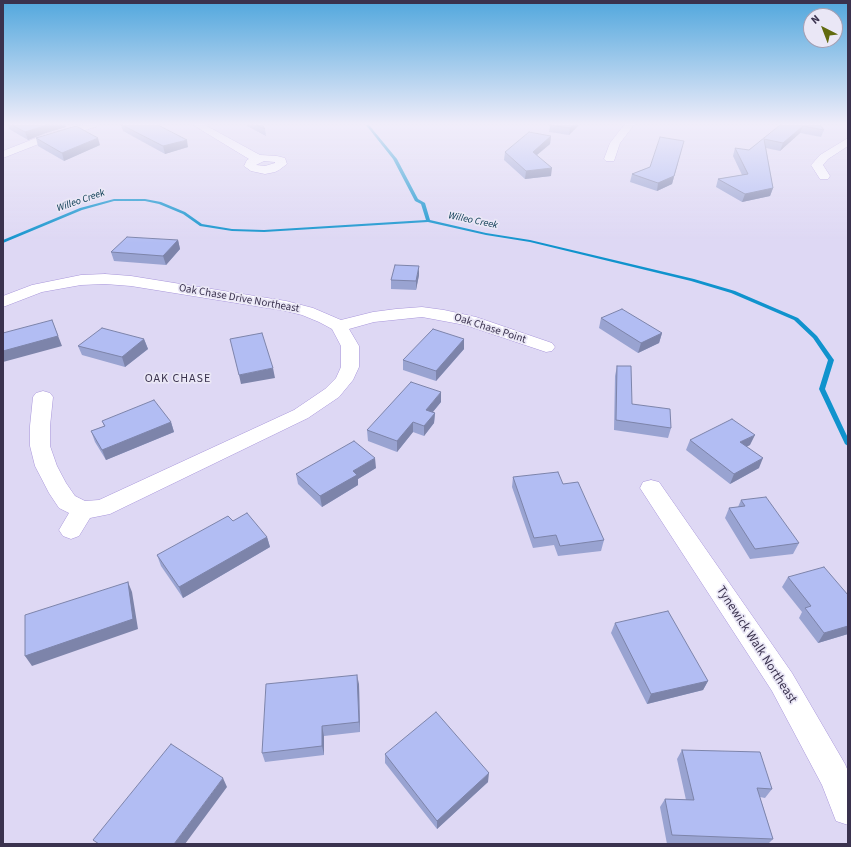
<!DOCTYPE html>
<html>
<head>
<meta charset="utf-8">
<style>
	body { margin:0 }
	#map { position:relative; width:851px; height:847px; overflow:hidden; background:#ded8f4; font-family:"Source Sans 3",sans-serif }
	canvas { display:block }
	.frame { position:absolute; inset:0; border:4px solid #3a324e; pointer-events:none }
	.north { position:absolute; left:803px; top:8px; width:40px; height:40px; box-sizing:border-box; background:#eae7f6; border:1px solid #a49fb3; border-radius:50%; rotate:318deg; font-size:11px; font-weight:700; line-height:16px; text-align:center; color:#3a324e }
	.north::after { content:''; display:block; margin:auto; width:14px; height:18px; background:#616a0f; clip-path:polygon(50% 0,100% 100%,50% 72%,0 100%) }
</style>
</head>
<body>
<div id="map">
<canvas width="851" height="847"></canvas>
<div class="frame"></div>
<div class="north">N</div>
</div>
<script>
const ctx = document.querySelector('canvas').getContext('2d');
ctx.lineJoin = 'round';
function toPath(rows) {
  const path = new Path2D();
  for (const r of rows) {
    path.moveTo(r[0], r[1]);
    for (let i = 2; i < r.length; i += 2) path.lineTo(r[i], r[i + 1]);
  }
  return path;
}
function fillPath(path, color) {
  ctx.fillStyle = color;
  ctx.fill(path, 'evenodd');
}
function stroke(path, color, width, dash) {
  ctx.strokeStyle = color;
  ctx.lineWidth = width;
  ctx.lineCap = dash ? 'butt' : 'round';
  ctx.setLineDash(dash || []);
  ctx.stroke(path);
}
function drawText(font, color, halo, rows, align = 'center') {
  ctx.font = font + ' "Source Sans 3",sans-serif';
  ctx.lineWidth = 3.5;
  ctx.setLineDash([]);
  ctx.textBaseline = 'middle';
  ctx.strokeStyle = halo;
  ctx.fillStyle = color;
  for (const [text, x, y, turn = 0] of rows) {
    ctx.save();
    ctx.translate(x, y);
    ctx.rotate((+turn || 0) * Math.PI / 180);
    ctx.textAlign = isNaN(turn) ? turn : align;
    if (halo) ctx.strokeText(text, 0, 0);
    ctx.fillText(text, 0, 0);
    ctx.restore();
  }
}
fillPath(toPath([
	[366,125,369,125,397,159,418,199,425,203,430,220,486,233,530,240,694,279,735,291,798,318,817,336,834,360,825,389,848,438,848,446,845,444,819,389,828,360,813,338,794,320,731,293,691,281,530,242,486,235,428,222,264,232,232,231,200,226,183,214,159,204,145,201,114,201,82,210,3,243,3,240,80,208,114,199,145,199,161,202,185,212,202,224,232,229,264,230,426,220,421,204,415,201,393,159,366,125]
]), '#1093cd');
const street = toPath([
	[82,125,97,125,96,127,54,138,3,158,3,151,46,134,82,125],
	[193,125,205,125,260,155,277,156,285,158,287,164,279,170,275,172,265,174,251,171,244,166,247,160,249,159,193,125],
	[264,161,275,162,275,163,265,166,256,165,264,161],
	[624,125,634,125,620,143,614,161,606,161,604,159,610,143,624,125],
	[848,138,848,146,828,159,823,165,830,176,828,179,820,179,811,165,813,163,820,155,848,138],
	[105,274,131,276,286,301,313,308,341,320,373,312,396,309,422,307,444,310,476,317,552,343,555,347,552,351,546,352,465,325,422,317,374,322,349,329,359,346,359,367,353,380,339,397,308,418,110,514,90,518,79,536,71,539,63,536,59,530,69,513,59,508,49,493,35,466,30,446,30,426,33,397,36,393,43,391,50,393,53,397,50,426,50,446,57,466,66,483,75,496,85,501,99,500,294,410,325,389,336,378,341,367,341,346,332,329,319,322,302,315,286,311,131,286,105,284,81,285,42,292,3,307,3,296,32,285,81,275,105,274],
	[651,480,659,482,792,673,845,764,848,771,848,825,836,821,822,785,772,691,640,488,643,482,651,480]
]);
stroke(street, '#a896da', 1);
fillPath(street, '#fff');
fillPath(toPath([
	[8,125,65,125,66,127,46,133,28,140,9,129],
	[121,125,138,125,188,147,165,154,123,131],
	[245,125,262,125,265,129,266,136],
	[550,125,579,125,569,135,549,132],
	[780,125,820,125,824,130,821,137,800,133,780,151,766,148,773,188,770,196,742,202,716,187,718,179,742,175,733,156,735,148,749,150],
	[551,136,550,144,537,155,551,176,525,179,504,160,505,152],
	[36,138,100,145,64,161,38,146],
	[682,148,672,184,657,191,630,182,632,174,650,167],
	[178,240,180,249,166,265,114,261,111,252],
	[419,275,416,290,391,289,391,280],
	[601,318,662,333,659,343,638,353,599,328],
	[144,339,148,349,125,367,82,355,78,346],
	[464,339,464,349,436,381,403,370,403,360],
	[617,366,632,404,671,428,668,438,614,430,615,376],
	[441,402,433,412,435,413,434,423,424,436,413,432,397,452,368,441,367,430],
	[102,421,171,422,174,432,106,460,95,442,91,431,104,426],
	[690,440,750,445,747,446,759,468,730,484,686,450],
	[376,468,358,479,358,485,322,507,298,484,296,474],
	[513,477,563,484,604,540,601,551,558,556,554,545,533,548,512,487],
	[741,500,799,543,793,554,750,559,725,518,729,508,738,507],
	[233,521,267,537,270,547,183,598,161,566,157,555],
	[788,577,848,595,848,634,818,643,799,618,802,612,782,587],
	[615,623,708,681,703,690,647,704,611,633],
	[359,684,360,732,324,736,324,755,265,762,262,753],
	[682,750,772,789,765,798,760,797,773,839,768,844,667,844,660,807,665,799,686,800,677,759],
	[385,754,488,782,437,829,385,763]
]), '#99a3d1');
fillPath(toPath([
	[43,125,65,125,66,127,46,133,28,140,25,132],
	[573,125,579,125,569,135,570,128],
	[803,126,800,133,780,151,783,143],
	[551,136,550,144,532,159,533,152],
	[98,138,100,145,64,161,62,153],
	[187,140,188,147,165,154,163,146],
	[684,141,672,184,657,191,658,183],
	[552,168,551,176,525,179,526,171],
	[773,188,770,196,742,202,745,194],
	[178,240,180,249,166,265,163,256],
	[419,266,419,275,416,290,416,281],
	[52,320,62,346,3,362,3,351],
	[662,333,659,343,638,353,641,343],
	[144,339,148,349,125,367,122,357],
	[464,339,464,349,436,381,436,371],
	[273,368,275,378,241,384,239,375],
	[441,392,441,402,426,420,426,410],
	[435,413,434,423,424,436,424,426],
	[171,422,174,432,106,460,102,450],
	[413,422,413,432,397,452,397,441],
	[755,435,750,445,736,452,740,442],
	[375,458,376,468,358,479,358,485,322,507,320,496,353,471],
	[763,458,759,468,730,484,734,474],
	[267,537,270,547,183,598,179,587],
	[128,582,132,592,138,629,32,666,25,656],
	[848,626,848,634,818,643,824,633],
	[357,675,359,684,360,732,359,722],
	[708,681,703,690,647,704,651,694],
	[322,726,324,736,324,755,322,746],
	[489,773,488,782,437,829,437,821],
	[223,778,227,787,185,844,174,844]
]), '#7d84aa');
const building = toPath([
	[12,125,47,125,25,132,12,125],
	[122,125,158,125,187,140,163,146,122,125],
	[256,125,262,125,265,129,256,125],
	[550,125,573,125,570,128,550,125],
	[780,125,820,125,824,130,803,126,783,143,764,139,773,188,745,194,718,179,748,174,735,148,749,150,780,125],
	[76,126,98,138,62,153,36,138,76,126],
	[529,132,551,136,533,152,552,168,526,171,505,152,529,132],
	[660,137,684,141,674,176,658,183,632,174,650,167,660,137],
	[127,237,178,240,163,256,111,252,127,237],
	[395,265,419,266,416,281,391,280,395,265],
	[622,309,662,333,641,343,601,318,622,309],
	[52,320,58,336,3,351,3,333,52,320],
	[102,328,144,339,122,357,78,346,102,328],
	[433,329,464,339,436,371,403,360,433,329],
	[262,333,273,368,239,375,230,339,262,333],
	[617,366,631,366,632,404,670,409,671,428,616,420,617,366],
	[411,382,441,392,426,410,435,413,424,426,413,422,397,441,367,430,411,382],
	[154,400,171,422,102,450,91,431,105,426,102,421,154,400],
	[732,419,755,435,740,442,763,458,734,474,690,440,732,419],
	[354,441,375,458,353,471,357,475,320,496,296,474,354,441],
	[558,472,563,484,578,482,604,540,560,546,556,535,534,538,513,477,558,472],
	[766,497,799,543,755,549,729,508,745,506,741,500,766,497],
	[247,513,267,537,179,587,157,555,228,516,233,521,247,513],
	[824,567,848,595,848,626,824,633,805,608,811,606,788,577,824,567],
	[128,582,133,619,25,656,25,615,128,582],
	[668,611,708,681,651,694,615,623,668,611],
	[357,675,359,722,322,726,322,746,262,753,266,684,357,675],
	[436,712,489,773,437,821,385,754,436,712],
	[171,744,223,778,174,844,99,844,93,840,171,744],
	[682,750,760,752,772,789,757,788,773,839,672,835,665,799,694,800,682,750]
]);
fillPath(building, '#b2bdf3');
stroke(building, '#7d84aa', 1);
const sky = ctx.createLinearGradient(0, 0, 0, 243);
sky.addColorStop(0, '#51a7dd');
sky.addColorStop(0.51, '#f0edfa');
sky.addColorStop(1, '#f0edfa00');
ctx.fillStyle = sky;
ctx.fillRect(0, 0, 851, 243);
drawText('italic 10px', '#04364d', '#eae7f6', [
	["Willeo Creek",81,201,-19],
	["Willeo Creek",473,221,12]
]);
drawText('11px', '#3a324e', '#eae7f6', [
	["Oak Chase Drive Northeast",239,299,10],
	["Oak Chase Point",490,329,18]
]);
ctx.letterSpacing = '1px';
drawText('12px', '#3a324e', '#eae7f6', [
	["OAK CHASE",178,379]
]);
ctx.letterSpacing = '0px';
drawText('13px', '#3a324e', '#eae7f6', [
	["Tynewick Walk Northeast",756,645,57]
]);
</script>
</body>
</html>
